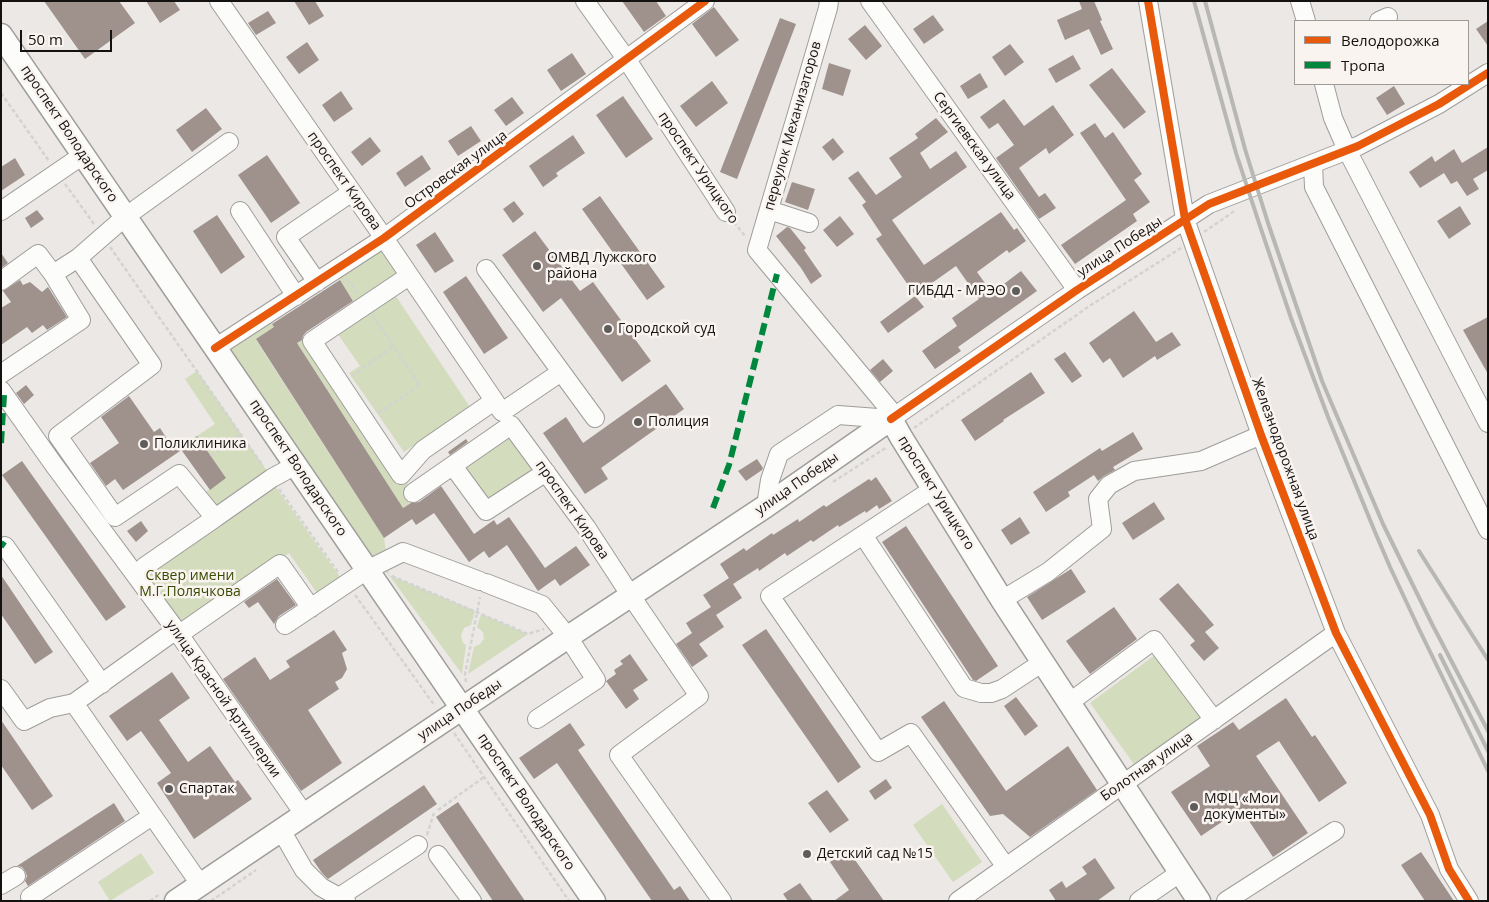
<!DOCTYPE html>
<html>
<head>
<meta charset="utf-8">
<style>
	body { margin:0 }
	#map { position:relative; width:1489px; height:902px; overflow:hidden; background:#ebe8e5; font-family:"Open Sans",sans-serif }
	canvas { display:block }
	.frame { position:absolute; inset:0; border:2px solid #141211; pointer-events:none }
	.legend { position:absolute; left:1294px; top:20px; width:175px; height:65px; box-sizing:border-box; background:#faf4f1; border:1px solid #9e9a97; margin:0; padding:6px 9px; list-style:none; font-size:15px; color:#141211 }
	.legend li { display:flex; align-items:center; gap:10px; height:25px }
	.legend b { width:25px; border:1px solid #9e9a97 }
	.scale { position:absolute; left:20px; top:30px; width:92px; height:22px; box-sizing:border-box; border:2px solid #141211; border-top:0; padding-left:6px; font-size:15px; line-height:18px; white-space:nowrap; color:#141211; -webkit-text-stroke:4px #faf4f1; paint-order:stroke }
</style>
</head>
<body>
<div id="map">
<canvas width="1489" height="902"></canvas>
<div class="frame"></div>
<ul class="legend">
<li><b style="height:6px;background:#e8590c"></b>Велодорожка</li>
<li><b style="height:6px;background:#00873e"></b>Тропа</li>
</ul>
<div class="scale">50 m</div>
</div>
<script>
const ctx = document.querySelector('canvas').getContext('2d');
ctx.lineJoin = 'round';
function fillPath(path, color) {
  ctx.fillStyle = color;
  ctx.fill(path, 'evenodd');
}
function toPath(rows) {
  const path = new Path2D();
  for (const r of rows) {
    path.moveTo(r[0], r[1]);
    for (let i = 2; i < r.length; i += 2) path.lineTo(r[i], r[i + 1]);
  }
  return path;
}
function stroke(path, color, width, dash) {
  ctx.strokeStyle = color;
  ctx.lineWidth = width;
  ctx.lineCap = dash ? 'butt' : 'round';
  ctx.setLineDash(dash || []);
  ctx.stroke(path);
}
function drawText(font, color, halo, rows, align = 'center') {
  ctx.font = font + ' "Open Sans",sans-serif';
  ctx.lineWidth = 5;
  ctx.setLineDash([]);
  ctx.textBaseline = 'middle';
  ctx.strokeStyle = halo;
  ctx.fillStyle = color;
  for (const [text, x, y, turn = 0] of rows) {
    ctx.save();
    ctx.translate(x, y);
    ctx.rotate((+turn || 0) * Math.PI / 180);
    ctx.textAlign = isNaN(turn) ? turn : align;
    if (halo) ctx.strokeText(text, 0, 0);
    ctx.fillText(text, 0, 0);
    ctx.restore();
  }
}
fillPath(toPath([
	[386,241,409,276,391,289,470,407,404,452,349,373,360,366,333,327,312,341,413,493,421,496,403,508,297,343,356,305,338,277],
	[269,319,274,327,256,340,384,538,389,575,475,611,471,625,464,628,461,635,463,643,466,645,462,674,389,575,378,564,228,347],
	[197,371,272,478,215,518,198,497,226,478,197,436,215,424,185,379],
	[511,425,546,472,486,511,453,466],
	[275,486,345,584,322,600,289,553,180,629,144,577],
	[481,614,528,634,468,674,474,647,480,644,484,639,483,632,477,627],
	[1155,655,1204,718,1136,767,1090,703],
	[942,804,982,862,953,882,913,825],
	[141,853,154,873,110,901,98,882]
]), '#d3dcbc');
fillPath(toPath([
	[44,1,119,1,135,23,85,59],
	[146,1,174,1,180,10,160,23],
	[294,1,315,1,324,16,309,25],
	[622,1,656,1,666,16,644,32],
	[1079,1,1094,1,1102,20,1100,21,1113,49,1101,55,1089,29,1065,40,1057,20,1082,9],
	[714,7,739,40,716,57,692,24],
	[268,11,276,23,256,35,248,23],
	[933,15,944,30,924,44,913,29],
	[780,18,796,24,737,179,720,172],
	[1488,21,1488,46,1476,29],
	[865,25,882,46,866,60,848,39],
	[307,42,319,60,299,74,286,57],
	[1010,44,1024,62,1005,76,992,57],
	[572,53,586,74,561,91,547,70],
	[1073,55,1081,69,1056,83,1048,69],
	[829,63,851,70,843,96,822,89],
	[1112,68,1146,112,1124,129,1089,85],
	[980,73,988,87,968,99,960,86],
	[712,81,728,103,696,127,680,106],
	[1394,86,1405,104,1387,115,1376,98],
	[341,91,353,109,334,122,322,105],
	[623,96,653,139,626,158,596,115],
	[512,97,524,113,506,126,494,110],
	[1004,99,1024,126,1053,105,1074,135,1049,154,1046,148,1019,168,1039,197,1045,193,1056,208,1039,219,996,158,1014,145,998,123,989,129,980,117],
	[206,108,222,129,192,152,176,130],
	[936,118,948,132,920,153,930,169,956,151,967,167,892,220,924,265,1001,212,1014,230,1017,228,1026,241,1009,253,1007,250,977,272,992,293,1021,271,1037,291,958,347,961,351,935,369,922,351,957,326,952,318,979,299,956,266,915,295,876,239,882,235,862,205,866,202,848,178,858,171,876,195,902,177,889,158,918,138,915,134],
	[1095,123,1105,138,1113,132,1142,174,1134,180,1150,202,1133,214,1137,221,1075,264,1061,245,1126,200,1080,133],
	[471,126,481,141,458,156,448,141],
	[573,135,585,153,556,173,558,176,543,187,529,166],
	[370,137,381,151,362,166,351,152],
	[833,138,844,152,833,161,822,147],
	[1488,147,1488,170,1473,179,1479,189,1467,196,1457,181,1451,184,1444,173,1420,188,1409,172,1432,156,1435,162,1454,149,1462,163],
	[267,155,300,203,271,223,238,175],
	[422,155,431,169,405,187,396,173],
	[15,158,25,175,1,191,1,167],
	[792,182,815,189,808,210,785,202],
	[600,196,665,287,647,300,582,209],
	[514,201,524,214,513,223,503,209],
	[1460,206,1471,224,1449,239,1437,221],
	[37,210,44,219,31,228,25,218],
	[217,215,245,257,221,274,193,231],
	[840,216,854,234,837,247,823,230],
	[787,227,790,228,806,248,804,250,822,276,811,284,801,268,776,236],
	[535,231,580,291,593,282,651,361,622,382,561,298,543,312,502,255],
	[435,232,454,261,435,273,416,245],
	[1,253,8,263,1,268],
	[466,276,508,338,484,354,443,292],
	[20,280,23,285,30,282,42,292,48,287,67,317,47,330,43,325,32,333,27,327,1,345,1,308,11,302,3,291],
	[340,280,353,301,306,332,303,336,302,340,297,343,403,508,411,503,419,502,441,486,474,534,494,520,497,525,509,517,545,568,576,546,590,565,560,586,555,579,538,591,507,545,489,558,484,551,469,562,434,513,416,525,412,519,384,538,256,339,274,327,272,324],
	[915,296,924,307,888,333,880,322],
	[1134,311,1156,342,1172,332,1181,345,1157,360,1155,356,1123,378,1110,358,1103,363,1089,343],
	[1488,317,1488,374,1463,330],
	[1065,352,1082,376,1072,383,1054,359],
	[883,359,893,371,880,382,870,370],
	[1031,372,1045,393,1003,420,1004,421,975,441,961,420],
	[666,384,684,409,601,468,608,479,585,494,543,433,566,417,583,443],
	[26,385,34,395,24,404,16,393],
	[129,396,154,432,160,428,171,445,174,443,180,451,123,490,115,479,106,486,90,463,119,443,101,417],
	[1133,432,1143,449,1113,467,1115,470,1104,476,1098,481,1094,475,1068,492,1070,496,1046,512,1033,492,1100,448,1102,451],
	[197,436,226,478,210,490,180,448],
	[466,439,468,442,450,455,448,452],
	[757,459,763,468,762,470,746,481,738,471],
	[22,461,126,607,106,621,2,475],
	[876,477,892,501,879,509,877,505,866,513,865,511,839,527,838,525,813,542,811,540,787,556,785,553,759,571,758,568,733,584,742,598,716,615,724,627,699,644,708,656,692,667,676,644,692,633,686,623,711,607,703,595,729,578,720,564,744,548,746,551,772,533,773,535,798,519,799,522,824,505,826,507,869,479,871,481],
	[1154,502,1165,519,1133,540,1122,523],
	[1020,517,1030,533,1011,545,1001,530],
	[141,521,148,531,136,542,127,531],
	[906,526,998,666,976,681,973,680,882,542],
	[1071,569,1086,592,1042,620,1027,597],
	[1,575,53,652,35,664,1,614],
	[277,579,296,605,279,616,274,624,258,602,249,608,244,602],
	[1178,583,1214,625,1205,632,1219,648,1204,661,1190,645,1195,641,1159,599],
	[1114,607,1137,639,1090,674,1066,641],
	[766,629,861,767,838,783,742,645],
	[334,630,347,650,342,653,347,669,342,678,335,682,339,689,308,710,342,763,301,791,223,679,255,657,270,680,290,667,286,661],
	[630,654,648,680,633,690,639,699,626,709,606,681,616,674,614,670,623,664,620,661],
	[172,672,190,698,159,720,188,762,210,746,235,782,238,780,252,799,194,839,157,783,171,773,141,731,127,741,109,716],
	[1016,697,1038,726,1025,736,1004,706],
	[1286,698,1312,737,1315,735,1347,783,1319,802,1279,741,1256,756,1308,833,1273,857,1241,809,1201,836,1171,792,1210,766,1197,746,1233,722,1239,730],
	[944,701,1006,791,1068,746,1097,790,1030,837,1003,814,990,816,921,717],
	[1,720,53,796,32,810,1,765],
	[570,723,585,745,578,750,674,890,680,886,690,901,652,901,557,763,534,779,519,758],
	[886,779,892,788,875,800,869,791],
	[424,785,437,804,328,879,322,873,313,860],
	[827,790,849,820,830,833,808,803],
	[458,802,525,901,493,901,436,817],
	[114,803,125,821,28,886,25,881,27,876,25,871,22,867,17,866],
	[848,850,884,901,834,901,849,890,830,862],
	[1421,852,1454,901,1425,901,1401,865],
	[1095,858,1115,888,1097,901,1056,901,1049,890,1062,881,1066,888,1087,874,1082,867],
	[800,883,813,901,788,901,783,894]
]), '#9f928c');
const minor = toPath([
	[219,1,384,238,502,412,561,372],
	[585,1,627,60,726,212],
	[829,1,828,8,757,250,890,410,891,419],
	[870,1,1077,290],
	[1148,1,1185,219,1261,435,1336,633,1430,815,1449,869,1469,901],
	[1300,1,1306,21],
	[1379,21,1388,17],
	[1324,84,1333,118,1347,150,1488,423],
	[1313,164,1314,187,1488,530],
	[769,210,809,223],
	[1,211,83,155],
	[240,211,296,296],
	[78,258,152,365,58,436,115,517,179,474,215,518,272,478,296,465],
	[486,269,595,418],
	[409,276,312,341,401,475,423,450,494,401],
	[1,281,38,254,53,274],
	[317,282,286,237,352,192],
	[215,348,384,238,705,1],
	[1,374,81,320,53,274,78,258,125,217,229,142],
	[1,390,54,465,176,630,304,814],
	[891,419,1077,290,1209,204,1358,146,1439,104,1488,73],
	[453,466,486,511,546,472],
	[933,489,770,596,878,752,911,733,1006,867],
	[413,493,511,425,586,527,631,596,699,696,619,755,722,901],
	[766,506,770,480,779,454,838,415,891,419],
	[863,535,964,688,981,693,991,693,1002,689,1043,662],
	[5,546,102,684],
	[144,567,215,518],
	[486,583,542,605,568,637,596,680,537,719],
	[1002,600,1048,572,1102,529,1098,499,1109,485,1134,471,1201,461,1261,435],
	[285,625,367,570,403,552,480,581],
	[184,631,280,564,311,608],
	[1,689,24,721,50,708,74,703,176,630],
	[1070,702,1154,640,1214,720],
	[74,703,200,884],
	[281,830,304,870,321,887,346,901],
	[438,855,472,901],
	[1,885,16,876],
	[30,897,152,816],
	[339,897,418,845],
	[958,901,1336,633],
	[1139,901,1181,872],
	[1226,901,1335,831]
]);
const major = toPath([
	[1,35,594,901],
	[176,901,568,637,766,506,891,419,901,437,1002,600,1199,901]
]);
stroke(minor, '#9f9d9b', 20);
stroke(major, '#9f9d9b', 25);
stroke(toPath([
	[1,93,49,161],
	[65,184,94,224],
	[734,222,745,236],
	[1204,232,1236,210],
	[110,247,263,466],
	[347,279,357,293],
	[373,316,420,385,378,413],
	[352,376,394,346],
	[914,428,1091,305,1181,248],
	[211,456,241,434],
	[833,482,887,447],
	[279,489,338,572],
	[392,576,528,634,544,629],
	[190,583,194,580],
	[355,595,435,706],
	[466,682,465,674,480,597],
	[454,733,569,901],
	[438,810,484,777],
	[427,835,434,813],
	[150,901,160,894],
	[211,901,256,870]
]), '#d3d3d1', 2.5, [4, 2.5]);
stroke(minor, '#fcfcfb', 18);
stroke(major, '#fcfcfb', 22);
stroke(toPath([
	[1194,1,1236,153,1260,226,1291,318,1328,417,1375,532,1390,567,1419,629,1488,771],
	[1205,1,1245,149,1268,223,1322,381,1383,524,1432,624,1488,731],
	[1419,551,1488,660],
	[1440,655,1488,751]
]), '#b7b7b6', 4);
stroke(toPath([
	[1,443,4,395],
	[713,508,729,465,777,274],
	[1,543,5,546]
]), '#00873e', 6, [12, 6]);
stroke(toPath([
	[1148,1,1185,219,1261,435,1336,633,1430,815,1449,869,1469,901],
	[215,348,384,238,705,1],
	[891,419,1077,290,1209,204,1358,146,1439,104,1488,73]
]), '#e8590c', 8);
for (const [x, y, r, color] of [
	[537,266,5,"#5f5d5b"],
	[1016,291,5,"#5f5d5b"],
	[608,329,5,"#5f5d5b"],
	[638,422,5,"#5f5d5b"],
	[144,444,5,"#5f5d5b"],
	[169,789,5,"#5f5d5b"],
	[1194,807,5,"#5f5d5b"],
	[807,854,5,"#5f5d5b"]
]) {
  const dot = new Path2D();
  dot.arc(x, y, r, 0, 2 * Math.PI);
  ctx.fillStyle = color;
  ctx.fill(dot);
  stroke(dot, '#faf4f1', 2);
}
drawText('14px', '#141211', '#faf4f1', [
	["переулок Механизаторов",793,126,-74],
	["проспект Володарского",69,134,56],
	["Сергиевская улица",974,146,54],
	["проспект Урицкого",698,168,56],
	["Островская улица",456,170,-36],
	["проспект Кирова",344,181,55],
	["улица Победы",1120,247,-33],
	["Железнодорожная улица",1285,459,70],
	["проспект Володарского",298,468,56],
	["улица Победы",797,484,-35],
	["проспект Урицкого",936,493,58],
	["проспект Кирова",572,510,55],
	["улица Красной Артиллерии",223,699,55],
	["улица Победы",460,710,-34],
	["Болотная улица",1147,767,-35],
	["проспект Володарского",526,802,56]
]);
drawText('14px', '#141211', '#faf4f1', [
	["ОМВД Лужского",547,258],
	["района",547,274],
	["ГИБДД - МРЭО",1006,291,"right"],
	["Городской суд",618,329],
	["Полиция",648,422],
	["Поликлиника",154,444],
	["Спартак",179,789],
	["МФЦ «Мои",1204,799],
	["документы»",1204,815],
	["Детский сад №15",817,854]
], 'left');
drawText('14px', '#384a00', '#faf4f1', [
	["Сквер имени",190,576],
	["М.Г.Полячкова",190,592]
]);
</script>
</body>
</html>
